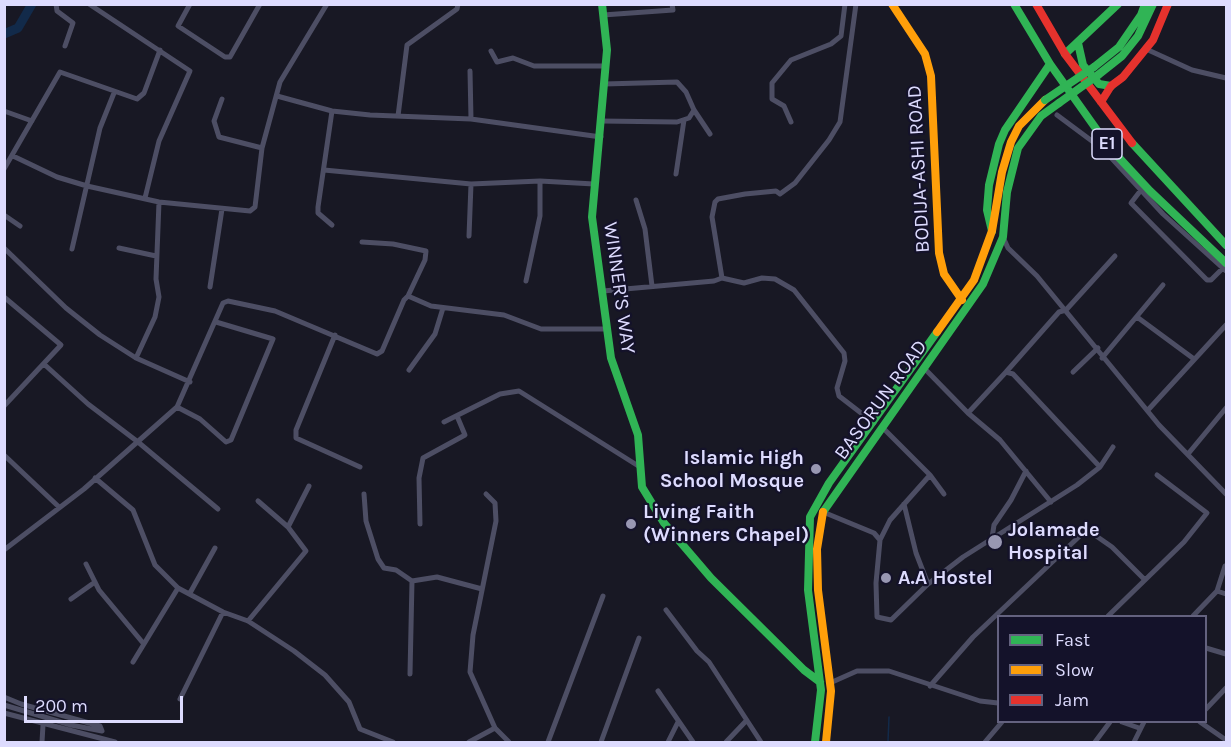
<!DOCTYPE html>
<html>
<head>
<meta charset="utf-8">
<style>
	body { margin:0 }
	#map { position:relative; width:1231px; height:747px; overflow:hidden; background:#181824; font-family:Karla,sans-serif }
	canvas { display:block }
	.frame { position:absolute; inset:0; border:6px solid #dddbfe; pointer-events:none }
	.legend { position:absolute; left:997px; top:615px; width:210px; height:108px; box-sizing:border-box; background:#14122a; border:2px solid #64627f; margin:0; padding:8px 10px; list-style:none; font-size:18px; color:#dddbfe }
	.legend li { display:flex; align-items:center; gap:12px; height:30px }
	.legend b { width:30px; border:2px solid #64627f }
	.scale { position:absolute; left:24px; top:696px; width:159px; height:27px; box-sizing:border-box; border:3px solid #dddbfe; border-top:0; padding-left:8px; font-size:18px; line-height:21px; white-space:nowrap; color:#dddbfe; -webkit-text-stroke:4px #14122a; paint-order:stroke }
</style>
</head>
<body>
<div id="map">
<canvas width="1231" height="747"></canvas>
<div class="frame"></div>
<ul class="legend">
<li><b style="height:8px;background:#30b455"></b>Fast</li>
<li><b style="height:8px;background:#ff9f0a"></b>Slow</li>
<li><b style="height:8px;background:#e5322d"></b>Jam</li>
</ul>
<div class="scale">200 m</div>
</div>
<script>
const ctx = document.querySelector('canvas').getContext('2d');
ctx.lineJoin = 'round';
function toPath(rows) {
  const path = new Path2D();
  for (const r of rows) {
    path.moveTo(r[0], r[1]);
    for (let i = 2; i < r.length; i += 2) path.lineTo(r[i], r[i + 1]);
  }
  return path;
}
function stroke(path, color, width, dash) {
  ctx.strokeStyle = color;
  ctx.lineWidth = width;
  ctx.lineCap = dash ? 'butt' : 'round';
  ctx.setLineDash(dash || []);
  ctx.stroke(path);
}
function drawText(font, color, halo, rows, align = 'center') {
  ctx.font = font + ' Karla,sans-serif';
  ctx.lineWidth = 4.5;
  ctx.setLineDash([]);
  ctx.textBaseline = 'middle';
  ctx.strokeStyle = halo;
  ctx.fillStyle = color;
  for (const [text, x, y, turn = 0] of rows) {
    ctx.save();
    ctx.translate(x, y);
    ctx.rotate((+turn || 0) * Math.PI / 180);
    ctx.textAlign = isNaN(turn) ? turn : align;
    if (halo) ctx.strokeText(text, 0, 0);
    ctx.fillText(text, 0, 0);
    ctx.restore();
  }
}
stroke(toPath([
	[888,742,889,717]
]), '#122a4a', 1.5);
stroke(toPath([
	[4,34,18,28,32,4]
]), '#122a4a', 9);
stroke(toPath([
	[56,4,57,11,73,23,65,46],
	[89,4,190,71,159,141,145,198],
	[190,4,178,26,225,57,230,57,260,4],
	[603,15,673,10,672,4],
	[1146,49,1192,70,1226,78],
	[491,51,497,62,513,58,534,66,606,66],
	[470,71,471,119],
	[604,84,677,82,686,92,694,110,710,134],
	[277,96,332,111,370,115,471,119,601,137],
	[222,99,214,121,219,137,262,148],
	[4,111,32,121],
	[1057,115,1104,150,1163,214,1226,271],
	[398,116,407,45,457,9,458,4],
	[601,121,677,122,689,118,694,110],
	[791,122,784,106,772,99,772,83,791,60,831,44,841,36,845,4],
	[13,156,57,177,87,186,159,202,250,211,255,207,262,148,280,82,327,4],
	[4,169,60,72,137,99,144,93,160,50],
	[324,170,471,184],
	[676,174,684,120],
	[1141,190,1131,203,1207,280,1211,280,1223,268],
	[636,200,645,229,652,286],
	[4,215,20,226],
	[332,225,318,213,318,207,332,111],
	[469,236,471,184,540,181,594,184],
	[1003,237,1008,248,1037,276,1159,425,1226,494],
	[362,242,393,244,426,251,425,260,408,296],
	[4,248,66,308,100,335,136,358,190,382],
	[119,248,156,256],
	[72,249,100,128,114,93],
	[722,278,744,283,762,278,775,279,794,290,844,353,845,361,837,388,839,396,874,423],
	[526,281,540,216,540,181],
	[210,287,222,209],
	[603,291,714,281,722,278,712,217,715,202,718,199,745,194,776,191,780,194,795,183,829,140,840,122,856,4],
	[4,297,61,345,4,406],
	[1137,317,1194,359],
	[335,335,296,430,296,438,360,467],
	[136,358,155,317,159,297,156,279,159,202],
	[1102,358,1163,285],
	[45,365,88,404,138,442,218,509],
	[924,368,968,413,1000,440,1051,502],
	[409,370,435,334,443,308],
	[1006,372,1059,312,1066,310,1115,256],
	[1073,372,1098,348],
	[177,407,200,419,226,442,231,440,273,339,216,322],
	[1148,410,1226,325],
	[968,413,1006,372,1013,374,1100,467],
	[444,422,500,394,519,391,640,467],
	[882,427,930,475,944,494],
	[1188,454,1226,408],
	[4,455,59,507],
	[930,475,890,520,880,540,876,583,877,617,891,620,928,584,963,557,1077,485,1100,467,1113,447],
	[95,478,133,510,155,565,178,588,223,612,248,621,294,651,325,675,349,702,360,729,393,742],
	[364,494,366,521,378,559,384,568,396,570,412,581,437,577,482,589],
	[486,494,495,503,496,521,473,635,470,672,495,728,509,742],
	[904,504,916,553,928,584],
	[823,512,874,533,880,540],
	[420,524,419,478,423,458,465,435,457,416],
	[288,527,309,486],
	[992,538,994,525,1011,500,1026,471],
	[4,550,84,489,177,407,223,303,228,301,275,311,377,354,382,351,404,300,408,296,431,306,504,315,541,329,608,329],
	[86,564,99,590,143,643],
	[1217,591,1226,594],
	[190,593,215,548],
	[71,599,95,582],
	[666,610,697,651,709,662,761,742],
	[1108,616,1184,542,1207,513,1157,475],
	[1193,616,1217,591,1225,566],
	[248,621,306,551,288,527,258,501],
	[1206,648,1226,654],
	[133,662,178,588],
	[410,674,412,581],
	[830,683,857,671,889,671,980,701,998,703],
	[930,686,973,637,1085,531,1089,531,1112,547,1145,580],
	[658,691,693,742],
	[4,697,21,704,100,726,102,731,71,725,4,705],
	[180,699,223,612],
	[1206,709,1226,688],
	[4,713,115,742],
	[1122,722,1139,728],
	[1200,722,1226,740],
	[42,742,43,725],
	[469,742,495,728],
	[548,742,603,596],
	[601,742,639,638],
	[668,742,678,722],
	[726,742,746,721],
	[985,742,1002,722],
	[1095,742,1110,722],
	[1134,742,1144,722]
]), '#4d4e64', 5);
stroke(toPath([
	[602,4,607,50,592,217,611,358,638,435,642,487,664,523,711,578,804,670,820,682],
	[1014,4,1050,64,1109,147,1150,191,1226,263],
	[1078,43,1083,65,1099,84,1111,86],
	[1065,54,1118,4],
	[1094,67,1119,47,1141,15,1145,4],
	[1098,75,1122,56,1138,36,1153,4],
	[1132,143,1226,245],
	[992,231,987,210,989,185,999,144,1005,130,1050,64],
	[823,512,983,284,1003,237,1007,192,1018,148,1041,116,1059,103],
	[815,742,821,690,808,590,810,517,829,483,937,332]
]), '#30b455', 8);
stroke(toPath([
	[892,4,925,54,931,76,939,253,944,274,962,300],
	[937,332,974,280,992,231,1002,172,1011,142,1019,126,1045,100],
	[823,512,817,549,818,590,831,691,826,742]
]), '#ff9f0a', 8);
stroke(toPath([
	[1036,4,1065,54,1132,143],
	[1101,102,1111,86,1123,77,1153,40,1168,4]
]), '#e5322d', 8);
stroke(toPath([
	[1045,100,1094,67],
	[1059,103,1098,75]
]), '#30b455', 8);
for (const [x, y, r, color] of [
	[816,469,6,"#9897b2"],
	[631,524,6,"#9897b2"],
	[995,542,8,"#9897b2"],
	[886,578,6,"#9897b2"]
]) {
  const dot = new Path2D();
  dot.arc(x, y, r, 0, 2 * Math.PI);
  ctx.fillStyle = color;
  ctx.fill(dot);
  stroke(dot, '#14122a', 2);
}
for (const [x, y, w] of [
	[1107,144,30]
]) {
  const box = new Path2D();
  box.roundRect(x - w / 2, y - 15, w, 30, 4.5);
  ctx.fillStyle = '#14122a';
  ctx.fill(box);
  stroke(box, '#dddbfe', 1.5);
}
drawText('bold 18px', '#dddbfe', null, [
	["E1",1107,144]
]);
drawText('20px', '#dddbfe', '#14122a', [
	["BODIJA-ASHI ROAD",919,169,-93],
	["WINNER'S WAY",619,288,82],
	["BASORUN ROAD",881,400,-54]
]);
drawText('bold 20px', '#dddbfe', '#14122a', [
	["Islamic High",804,458,"right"],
	["School Mosque",804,481,"right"],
	["Living Faith",643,512],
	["(Winners Chapel)",643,535],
	["Jolamade",1008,530],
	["Hospital",1008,553],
	["A.A Hostel",898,578]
], 'left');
</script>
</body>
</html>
